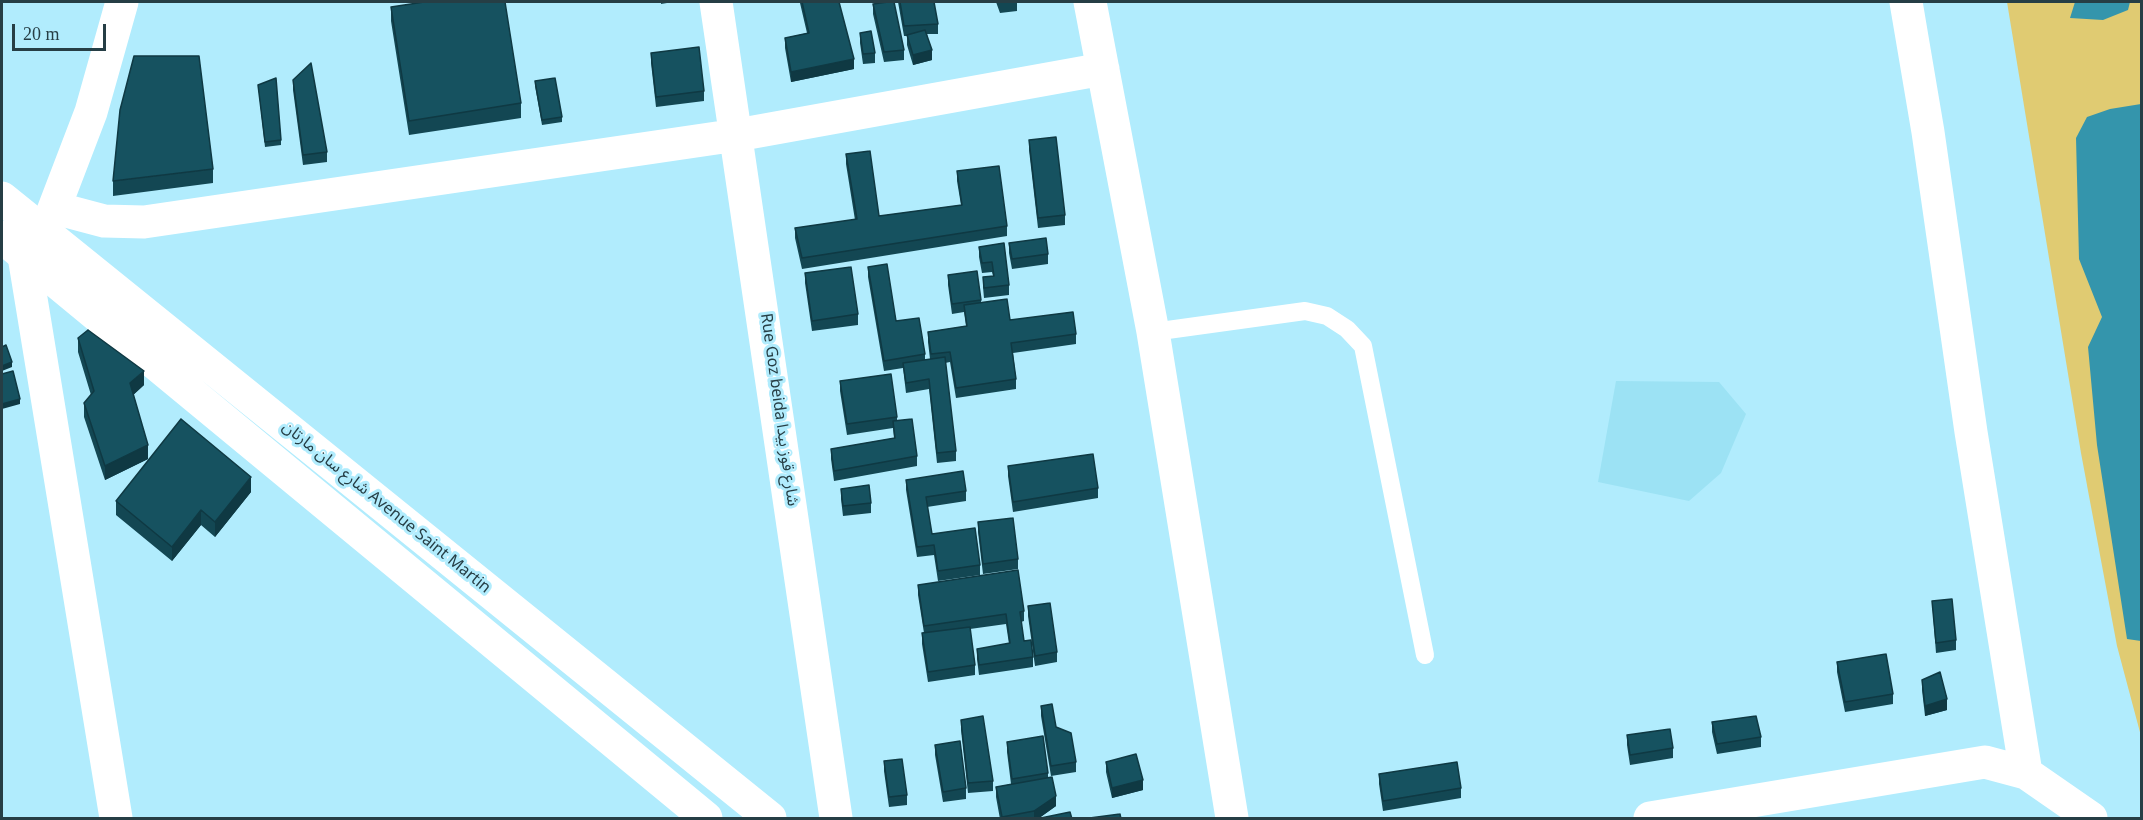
<!DOCTYPE html>
<html>
<head>
<meta charset="utf-8">
<style>
	body { margin:0 }
	#map { position:relative; width:2143px; height:820px; overflow:hidden; background:#b1ecfd; font-family:Georgia,serif }
	canvas { display:block }
	.frame { position:absolute; inset:0; border:3px solid #263e45; pointer-events:none }
	.scale { position:absolute; left:12px; top:24px; width:94px; height:27px; box-sizing:border-box; border:3px solid #263e45; border-top:0; padding-left:8px; font-size:18px; line-height:21px; white-space:nowrap; color:#263e45; -webkit-text-stroke:4px #b1ecfd; paint-order:stroke }
</style>
</head>
<body>
<div id="map">
<canvas width="2143" height="820"></canvas>
<div class="frame"></div>
<div class="scale">20 m</div>
</div>
<script>
const ctx = document.querySelector('canvas').getContext('2d');
ctx.lineJoin = 'round';
function fillPath(path, color) {
  ctx.fillStyle = color;
  ctx.fill(path, 'evenodd');
}
function toPath(rows) {
  const path = new Path2D();
  for (const r of rows) {
    path.moveTo(r[0], r[1]);
    for (let i = 2; i < r.length; i += 2) path.lineTo(r[i], r[i + 1]);
  }
  return path;
}
function stroke(path, color, width, dash) {
  ctx.strokeStyle = color;
  ctx.lineWidth = width;
  ctx.lineCap = dash ? 'butt' : 'round';
  ctx.setLineDash(dash || []);
  ctx.stroke(path);
}
function drawText(font, color, halo, rows, align = 'center') {
  ctx.font = font + ' Georgia,"Noto Sans Arabic",serif';
  ctx.lineWidth = 6;
  ctx.setLineDash([]);
  ctx.textBaseline = 'middle';
  ctx.strokeStyle = halo;
  ctx.fillStyle = color;
  for (const [text, x, y, turn = 0] of rows) {
    ctx.save();
    ctx.translate(x, y);
    ctx.rotate((+turn || 0) * Math.PI / 180);
    ctx.textAlign = isNaN(turn) ? turn : align;
    if (halo) ctx.strokeText(text, 0, 0);
    ctx.fillText(text, 0, 0);
    ctx.restore();
  }
}
fillPath(toPath([
	[1616,381,1719,382,1746,414,1721,473,1689,501,1598,482]
]), '#9ce2f4');
fillPath(toPath([
	[2007,2,2141,2,2141,736,2117,646,2081,453]
]), '#e0cb72');
fillPath(toPath([
	[2075,2,2130,2,2128,10,2103,20,2070,18],
	[2141,104,2142,104,2141,641,2127,639,2097,445,2088,347,2102,317,2079,259,2076,138,2087,117,2110,109]
]), '#3495ac');
stroke(toPath([
	[1153,332,1305,311,1327,316,1347,329,1363,346,1425,655]
]), '#fff', 18);
stroke(toPath([
	[716,2,836,818],
	[1090,2,1153,332,1232,818],
	[1906,2,1928,132,1971,432,2026,773],
	[55,208,104,221,144,222,737,135,1103,69],
	[47,227,91,112,122,2],
	[24,256,116,818],
	[1650,818,1985,762,2026,773,2091,818]
]), '#fff', 33);
stroke(toPath([
	[2,198,770,818],
	[2,237,706,818]
]), '#fff', 33);
fillPath(toPath([
	[661,2,673,2,661,4],
	[791,2,839,2,854,69,791,82,785,48,785,38,807,33,800,3,791,3],
	[898,2,934,2,938,24,938,34,927,34,932,60,913,65,907,45,907,36,904,36],
	[996,2,1017,2,1017,11,1000,13],
	[873,4,904,50,904,60,884,62,873,14],
	[391,7,521,103,521,118,409,135,391,21],
	[860,33,875,53,875,63,863,64,860,43],
	[651,53,704,91,704,101,656,107,651,63],
	[293,80,327,152,327,162,303,165,293,90],
	[535,81,562,117,562,122,542,125,535,86],
	[258,85,281,140,281,145,265,147],
	[1029,140,1065,215,1065,225,1038,228,1029,150],
	[846,154,879,216,961,205,957,181,957,171,1007,226,1007,236,802,269,795,238,795,228,855,220,846,164],
	[213,169,213,183,113,196,113,181],
	[1004,243,1009,285,1009,295,984,298,983,287,983,277,993,276,992,272,982,273,979,257,979,247],
	[1009,243,1048,254,1048,264,1012,269,1009,253],
	[868,267,896,321,925,354,925,360,930,359,928,342,928,332,966,326,964,312,952,314,948,285,948,275,981,300,981,302,1010,320,1076,334,1076,344,1013,353,1016,379,1016,389,956,398,950,362,945,363,956,451,956,461,937,463,929,389,906,393,903,368,884,371,868,277],
	[805,273,858,314,858,325,812,331,805,283],
	[78,338,144,385,133,395,148,459,105,480,84,417,84,403,91,395,78,352],
	[840,381,897,417,897,421,917,456,917,466,834,481,831,459,831,449,894,438,893,428,847,435,840,391],
	[1008,466,1098,488,1098,498,1013,512,1008,476],
	[906,480,966,491,966,501,927,507,932,534,980,565,980,575,938,581,934,555,917,557,906,490],
	[841,489,871,503,871,513,843,516,841,499],
	[251,492,215,537,201,525,172,561,116,515,116,501],
	[978,522,1018,559,1018,569,983,574,978,532],
	[918,585,1024,611,1024,621,1021,622,1024,641,1033,657,1033,667,979,675,977,659,977,649,1009,644,1006,624,970,629,975,665,975,675,928,682,922,644,922,633,924,633,918,595],
	[1932,601,1956,640,1956,650,1936,653],
	[1028,606,1057,652,1057,662,1035,666,1028,616],
	[1837,662,1893,694,1893,704,1845,712,1837,672],
	[1922,680,1947,710,1925,716,1922,690],
	[1041,706,1056,727,1076,762,1076,772,1051,776,1041,716],
	[961,720,993,781,993,791,968,793,961,730],
	[1712,722,1761,737,1761,747,1717,754,1712,732],
	[1627,735,1673,748,1673,758,1630,765,1627,745],
	[1007,742,1048,773,1048,778,1056,806,1039,818,1072,819,1000,819,996,797,996,787,1011,784,1007,752],
	[935,745,966,788,966,799,943,802,935,755],
	[884,761,907,795,907,805,889,807,884,771],
	[1106,762,1143,790,1112,798,1106,772],
	[1379,774,1461,788,1461,798,1383,811,1379,784]
]), '#134753');
fillPath(toPath([
	[932,50,932,60,913,65,913,55],
	[854,59,854,69,791,82,791,72],
	[12,362,12,367,2,371,2,366],
	[144,371,144,385,130,398,130,383],
	[20,399,20,404,2,409,2,404],
	[148,445,148,459,105,480,105,466],
	[251,477,251,492,215,537,215,522],
	[201,510,201,525,172,561,172,547],
	[1947,699,1947,710,1925,716,1925,706],
	[1143,780,1143,790,1112,798,1112,788],
	[1056,796,1056,806,1038,819,1034,819,1034,811]
]), '#0f3943');
const building = toPath([
	[424,2,505,2,521,103,409,121,391,7,424,2],
	[802,2,839,2,854,59,791,72,785,38,809,33,802,2],
	[888,2,894,2,904,50,884,52,873,4,888,2],
	[900,2,934,2,938,24,904,26,900,2],
	[925,30,932,50,913,55,907,35,925,30],
	[871,31,875,53,863,54,860,33,871,31],
	[699,47,704,91,656,97,651,53,699,47],
	[134,56,199,56,213,169,113,181,120,110,134,56],
	[311,63,327,152,303,155,293,80,311,63],
	[276,78,281,140,265,142,258,85,276,78],
	[555,78,562,117,542,120,535,81,555,78],
	[1056,137,1065,215,1038,218,1029,140,1056,137],
	[870,151,879,216,962,205,957,171,999,166,1007,226,802,258,795,228,857,219,846,154,870,151],
	[1046,238,1048,254,1012,259,1009,243,1046,238],
	[1004,243,1009,285,984,288,983,277,994,276,992,262,982,263,979,247,1004,243],
	[887,264,896,321,919,318,925,354,884,361,868,267,887,264],
	[851,267,858,314,812,321,805,273,851,267],
	[977,271,981,300,952,304,948,275,977,271],
	[1007,299,1010,320,1073,312,1076,334,1011,343,1016,379,956,388,950,352,931,354,928,332,967,326,964,305,1007,299],
	[88,330,144,371,130,383,148,445,105,466,84,403,94,391,78,338,88,330],
	[6,345,12,362,2,366,2,347,6,345],
	[945,357,956,451,937,453,929,379,906,383,903,363,945,357],
	[13,371,20,399,2,404,2,374,13,371],
	[891,374,897,417,847,424,840,381,891,374],
	[181,419,251,477,215,522,201,510,172,547,116,501,181,419],
	[912,419,917,456,834,471,831,449,895,438,893,421,912,419],
	[1093,454,1098,488,1013,502,1008,466,1093,454],
	[963,471,966,491,926,497,932,534,975,528,980,565,938,571,934,545,917,547,906,480,963,471],
	[869,485,871,503,843,506,841,489,869,485],
	[1013,518,1018,559,983,564,978,522,1013,518],
	[1018,570,1024,611,1020,612,1024,641,1031,640,1033,657,979,665,977,649,1010,643,1006,614,924,626,918,585,1018,570],
	[1952,599,1956,640,1936,643,1932,601,1952,599],
	[1050,603,1057,652,1035,656,1028,606,1050,603],
	[970,627,975,665,928,672,922,633,970,627],
	[1886,654,1893,694,1845,702,1837,662,1886,654],
	[1940,672,1947,699,1925,706,1922,680,1940,672],
	[1052,704,1056,727,1071,733,1076,762,1051,766,1041,706,1052,704],
	[983,716,993,781,968,783,961,720,983,716],
	[1756,716,1761,737,1717,744,1712,722,1756,716],
	[1670,729,1673,748,1630,755,1627,735,1670,729],
	[1043,736,1048,773,1012,779,1007,742,1043,736],
	[960,741,966,788,943,792,935,745,960,741],
	[1136,754,1143,780,1112,788,1106,762,1136,754],
	[902,759,907,795,889,797,884,761,902,759],
	[1457,762,1461,788,1383,801,1379,774,1457,762],
	[1052,777,1056,796,1034,811,1002,817,996,787,1052,777],
	[1070,812,1072,819,1036,819,1070,812],
	[1120,814,1121,819,1082,819,1120,814]
]);
fillPath(building, '#165260');
stroke(building, '#0f3943', 1.5);
drawText('16px', '#263e45', '#b1ecfd', [
	["Rue Goz beida شارع قوز بيدا",777,410,82],
	["شارع سان مارتان Avenue Saint Martin",385,509,39]
]);
</script>
</body>
</html>
